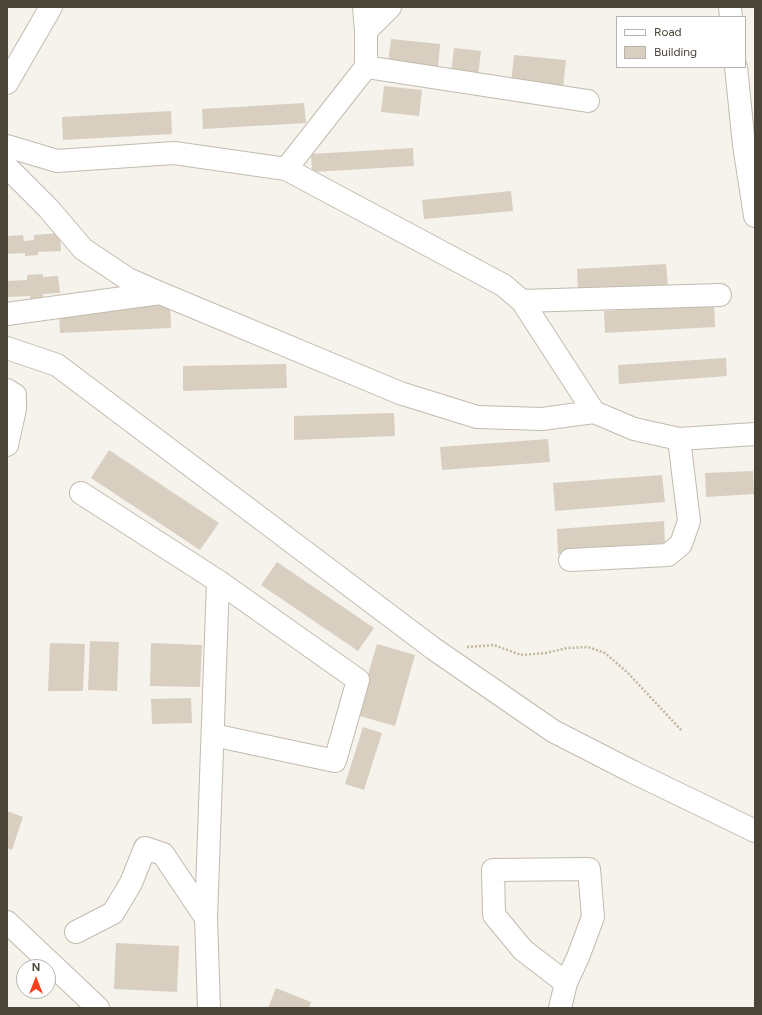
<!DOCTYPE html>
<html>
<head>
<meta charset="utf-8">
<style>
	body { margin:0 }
	#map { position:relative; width:762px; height:1015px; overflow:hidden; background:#f6f3ec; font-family:Figtree,sans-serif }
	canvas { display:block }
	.frame { position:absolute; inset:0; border:8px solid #4b4439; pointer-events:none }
	.legend { position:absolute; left:616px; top:16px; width:130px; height:52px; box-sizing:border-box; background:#fff; border:1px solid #b7b4b0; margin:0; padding:5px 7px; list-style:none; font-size:12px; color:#4b4439 }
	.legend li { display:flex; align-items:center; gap:8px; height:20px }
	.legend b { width:20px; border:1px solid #b7b4b0 }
	.north { position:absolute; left:16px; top:959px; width:40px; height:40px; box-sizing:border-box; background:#fff; border:1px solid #b7b4b0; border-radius:50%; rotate:0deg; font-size:11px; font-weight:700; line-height:16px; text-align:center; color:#4b4439 }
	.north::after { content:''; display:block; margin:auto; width:14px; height:18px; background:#fc3f1d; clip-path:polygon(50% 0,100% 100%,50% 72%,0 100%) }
</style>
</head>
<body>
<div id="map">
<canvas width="762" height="1015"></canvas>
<div class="frame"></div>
<ul class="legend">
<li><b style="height:5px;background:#fff"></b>Road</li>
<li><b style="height:11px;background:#d8cfc1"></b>Building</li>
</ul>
<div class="north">N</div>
</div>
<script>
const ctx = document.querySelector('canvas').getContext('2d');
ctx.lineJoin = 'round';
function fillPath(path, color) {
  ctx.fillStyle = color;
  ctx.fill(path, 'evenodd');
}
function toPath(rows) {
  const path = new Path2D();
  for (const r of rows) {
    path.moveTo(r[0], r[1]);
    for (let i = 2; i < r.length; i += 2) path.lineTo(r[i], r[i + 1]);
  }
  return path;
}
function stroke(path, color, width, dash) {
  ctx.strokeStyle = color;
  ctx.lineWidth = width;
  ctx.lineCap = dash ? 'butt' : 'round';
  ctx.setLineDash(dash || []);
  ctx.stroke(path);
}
fillPath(toPath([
	[391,39,440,44,438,69,388,64],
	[454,48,481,51,478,76,451,72],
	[514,55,566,60,563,88,511,83],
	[384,86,422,90,419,116,381,112],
	[304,103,306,123,203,129,202,109],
	[171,111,172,134,63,140,62,117],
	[413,148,414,166,312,172,311,154],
	[511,191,513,211,424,219,422,200],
	[60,233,61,251,38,252,38,255,25,256,25,253,7,254,7,236,23,235,24,241,34,240,34,235],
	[666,264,668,286,578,291,577,269],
	[43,274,43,277,58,276,60,293,43,294,43,298,30,299,30,296,7,297,7,281,27,280,27,275],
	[714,304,715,327,605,333,604,311],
	[170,305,171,328,60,333,59,310],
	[726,358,727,376,619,384,618,365],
	[286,364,287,388,183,391,183,366],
	[394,413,395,436,294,440,294,416],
	[548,439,550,462,442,470,440,447],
	[109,450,219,523,200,550,91,478],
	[753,471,754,494,706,497,705,473],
	[662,475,665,502,555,511,553,483],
	[664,521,665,543,558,554,557,529],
	[277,562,374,628,358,651,261,585],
	[90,641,119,642,117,691,88,690],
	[50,643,85,644,83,691,48,691],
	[151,643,202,645,200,687,150,686],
	[377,644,415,655,395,726,356,715],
	[191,698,192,723,152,724,151,699],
	[363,727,382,733,364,790,345,784],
	[7,811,23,817,12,850,7,848],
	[116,943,179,946,177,992,114,989],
	[276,988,311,1002,309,1008,268,1008]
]), '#d8cfc1');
const minor = toPath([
	[730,7,731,17],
	[366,31,390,7],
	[366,67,588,101],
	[736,67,744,145,755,216],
	[7,83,51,7],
	[7,146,57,161,174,153,286,169,503,285,522,301,720,295],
	[7,167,48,208,83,249,128,279,160,293,400,393,477,417,542,419,594,412],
	[286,169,366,67,366,31,364,7],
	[522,301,594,412,634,429,679,439,755,434],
	[7,314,160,293],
	[7,348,57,365,434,649,553,731,633,772,755,831],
	[7,390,15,395,15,409,7,445],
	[81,493,218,581,206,918,209,1008],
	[570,560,668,555,681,544,689,521,679,439],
	[213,735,335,761,358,680,218,581],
	[7,922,98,1008],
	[76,932,113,913,131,883,145,848,163,854,206,918],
	[560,1008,566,983,578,957,593,917,589,869,493,870,494,915,523,950,566,983]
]);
stroke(minor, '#c2bbae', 24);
stroke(toPath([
	[467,647,494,645,521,655,546,653,567,648,588,647,605,653,627,672,682,731]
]), '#c4b79f', 2.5, [2, 2]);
stroke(minor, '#fff', 22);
</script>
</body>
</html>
